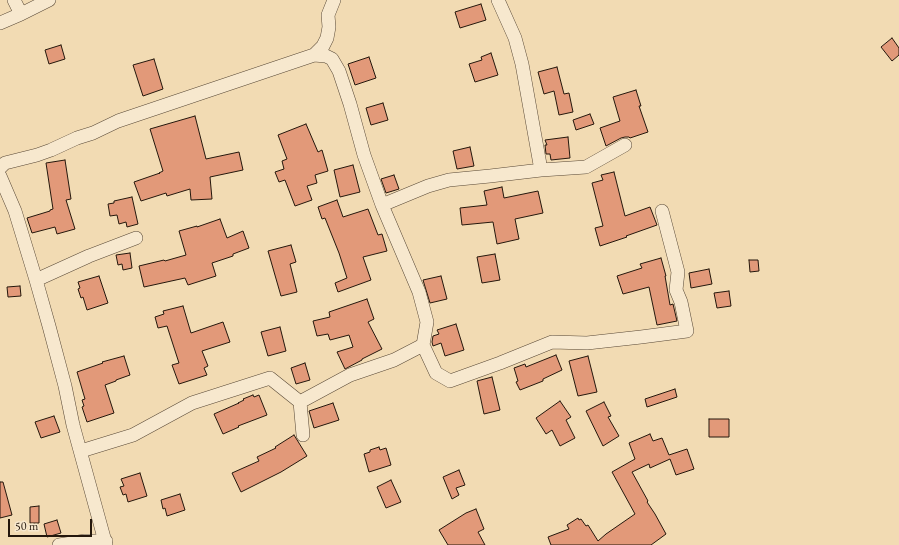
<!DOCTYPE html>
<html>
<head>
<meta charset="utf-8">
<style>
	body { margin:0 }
	#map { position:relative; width:899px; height:545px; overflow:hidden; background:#f2dbb3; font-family:"EB Garamond",serif }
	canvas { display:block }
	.scale { position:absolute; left:8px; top:519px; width:84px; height:18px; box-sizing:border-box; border:2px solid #24170c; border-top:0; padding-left:5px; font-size:12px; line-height:14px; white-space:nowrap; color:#24170c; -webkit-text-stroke:3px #f7e8ce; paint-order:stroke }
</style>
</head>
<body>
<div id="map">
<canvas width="899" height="545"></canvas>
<div class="scale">50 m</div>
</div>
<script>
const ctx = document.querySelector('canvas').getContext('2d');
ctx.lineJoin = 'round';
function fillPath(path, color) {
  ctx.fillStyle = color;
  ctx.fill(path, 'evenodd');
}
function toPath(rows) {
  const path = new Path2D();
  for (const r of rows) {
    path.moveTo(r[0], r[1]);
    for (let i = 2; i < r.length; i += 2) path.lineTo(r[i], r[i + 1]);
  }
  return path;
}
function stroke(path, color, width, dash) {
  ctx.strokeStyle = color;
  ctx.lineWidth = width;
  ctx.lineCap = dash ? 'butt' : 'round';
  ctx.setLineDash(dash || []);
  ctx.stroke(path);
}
const building = toPath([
	[481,4,486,20,460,28,455,12,481,4],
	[892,38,899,48,899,55,892,61,881,47,892,38],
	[61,45,65,59,49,64,45,50,61,45],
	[491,53,498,75,475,82,469,64,482,60,481,57,491,53],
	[369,57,376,78,355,85,348,64,369,57],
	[154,59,163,89,143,96,133,65,154,59],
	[557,67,564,94,569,93,573,112,559,115,554,91,544,94,538,72,557,67],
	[636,90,641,106,639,106,648,132,630,138,629,137,625,137,621,138,606,146,600,128,620,121,613,97,636,90],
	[383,103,388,120,371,125,366,108,383,103],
	[590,114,594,124,576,130,573,120,590,114],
	[195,116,206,159,239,152,243,170,210,177,212,199,191,200,190,189,167,196,166,193,141,201,134,182,160,173,159,173,163,171,150,129,195,116],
	[306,124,318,152,322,150,328,171,315,175,317,183,307,186,312,200,295,206,285,180,279,182,275,172,284,169,282,161,287,159,278,135,306,124],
	[568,137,570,158,551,160,550,154,546,154,545,145,547,145,545,140,568,137],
	[470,147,474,166,457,169,453,151,470,147],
	[65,160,71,199,66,200,75,229,57,234,55,227,32,233,27,218,50,211,50,210,53,209,46,163,65,160],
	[353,165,360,192,340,197,334,170,353,165],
	[614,172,625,216,650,207,657,225,626,236,627,237,600,246,595,228,603,226,592,183,603,180,601,175,614,172],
	[394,175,399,189,386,193,381,179,394,175],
	[502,187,504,198,538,191,543,213,515,219,519,239,497,244,493,222,462,225,460,208,487,205,484,191,502,187],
	[132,197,138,224,127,227,126,222,119,224,117,215,110,216,108,204,114,203,114,201,132,197],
	[337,200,343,217,368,209,378,235,382,234,387,251,363,257,371,280,338,292,335,283,347,278,339,253,325,218,322,219,318,207,337,200],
	[220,219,227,238,243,231,249,248,233,254,233,256,212,263,216,276,188,285,185,278,144,287,139,266,164,260,165,261,186,255,179,231,197,226,197,227,220,219],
	[291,245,296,262,290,264,297,292,281,296,268,251,291,245],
	[130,253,132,268,123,270,122,264,118,265,116,255,130,253],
	[495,254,500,280,482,283,477,257,495,254],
	[661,258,666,276,665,276,670,305,673,304,677,321,657,325,649,287,623,294,617,276,642,268,640,264,661,258],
	[749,260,758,260,759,271,750,272,749,260],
	[709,269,712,284,691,288,689,273,709,269],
	[99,276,108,303,87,310,83,297,81,298,78,289,80,288,78,282,99,276],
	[441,276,447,299,430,303,423,280,441,276],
	[20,286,21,296,8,297,7,287,20,286],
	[729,291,731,306,717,308,714,293,729,291],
	[367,299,374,319,368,322,382,349,362,359,362,360,345,369,337,352,353,347,349,335,330,340,328,334,317,336,313,321,330,317,329,312,367,299],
	[183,306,191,333,223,322,230,342,202,351,208,366,204,368,207,375,179,384,172,365,179,363,167,326,158,328,155,317,164,314,163,311,183,306],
	[456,324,464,350,445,356,441,343,433,346,432,342,433,336,439,334,437,330,456,324],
	[280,327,286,351,268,356,261,332,280,327],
	[556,355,562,370,543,379,543,381,520,390,516,382,518,381,514,368,525,364,526,367,556,355],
	[124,356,130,375,116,380,116,381,105,385,114,413,87,422,82,407,84,406,82,400,85,399,77,372,103,363,102,362,124,356],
	[588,356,597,392,578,396,569,361,588,356],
	[305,363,310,380,296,384,291,368,305,363],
	[492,377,500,410,484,414,477,381,492,377],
	[675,389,677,397,647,407,645,399,675,389],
	[253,395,254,397,259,395,267,415,238,426,239,427,223,434,214,414,239,403,238,403,244,400,243,399,253,395],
	[560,401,571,417,566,420,575,438,560,446,552,430,546,434,536,418,560,401],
	[604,402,611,416,608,417,619,436,603,446,586,411,604,402],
	[333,403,339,420,314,428,309,411,333,403],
	[54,416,60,432,41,438,35,422,54,416],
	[709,419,729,419,729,437,709,437,709,419],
	[650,434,653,441,662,438,669,455,687,449,694,469,676,475,670,459,650,468,649,464,632,472,648,501,647,502,655,514,666,534,651,545,551,545,548,537,569,529,567,525,578,518,579,520,581,519,586,526,588,525,598,541,606,534,635,514,612,472,635,459,629,443,650,434],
	[294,435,307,456,281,472,241,492,232,473,259,461,257,457,276,448,275,447,294,435],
	[379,447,380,450,386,448,391,465,369,472,364,454,370,452,370,450,379,447],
	[459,470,465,485,456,488,459,495,452,499,443,477,459,470],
	[140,473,147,496,128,502,126,494,123,495,120,487,124,486,121,479,140,473],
	[391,480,401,502,386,508,377,487,391,480],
	[0,482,3,482,12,515,0,518,0,482],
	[180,494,185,510,167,516,165,508,163,509,161,500,180,494],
	[39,506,39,523,30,523,30,507,39,506],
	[476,509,484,529,478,532,485,545,448,545,439,530,466,513,476,509],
	[57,520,61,533,47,537,44,524,57,520]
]);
fillPath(building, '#e29979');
stroke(building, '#24170c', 1);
const street = toPath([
	[14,0,21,14],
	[498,0,515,38,522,64,541,170],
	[0,23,21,14,49,0],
	[0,168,5,163,37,155,51,150,77,138,93,133,118,121,314,55,323,46,327,38,329,27,328,15,334,0],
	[0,176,15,211,36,280,49,326,65,386,73,425,106,545],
	[382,205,428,186,449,180,490,176,541,170,586,167,625,145],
	[36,280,89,256,136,238],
	[423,345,436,373,450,381,500,363,552,342,587,343,641,337,687,331,681,302,676,290,678,272,662,211],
	[300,402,350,375,394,360,423,345,427,322,419,292,382,205,364,155,350,104,339,71,332,59,326,56,314,55],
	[81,451,133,435,192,403,270,378,300,402,303,435],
	[59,545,85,541,106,541]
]);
stroke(street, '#584836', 14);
stroke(street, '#f7e8ce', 13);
</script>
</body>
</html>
